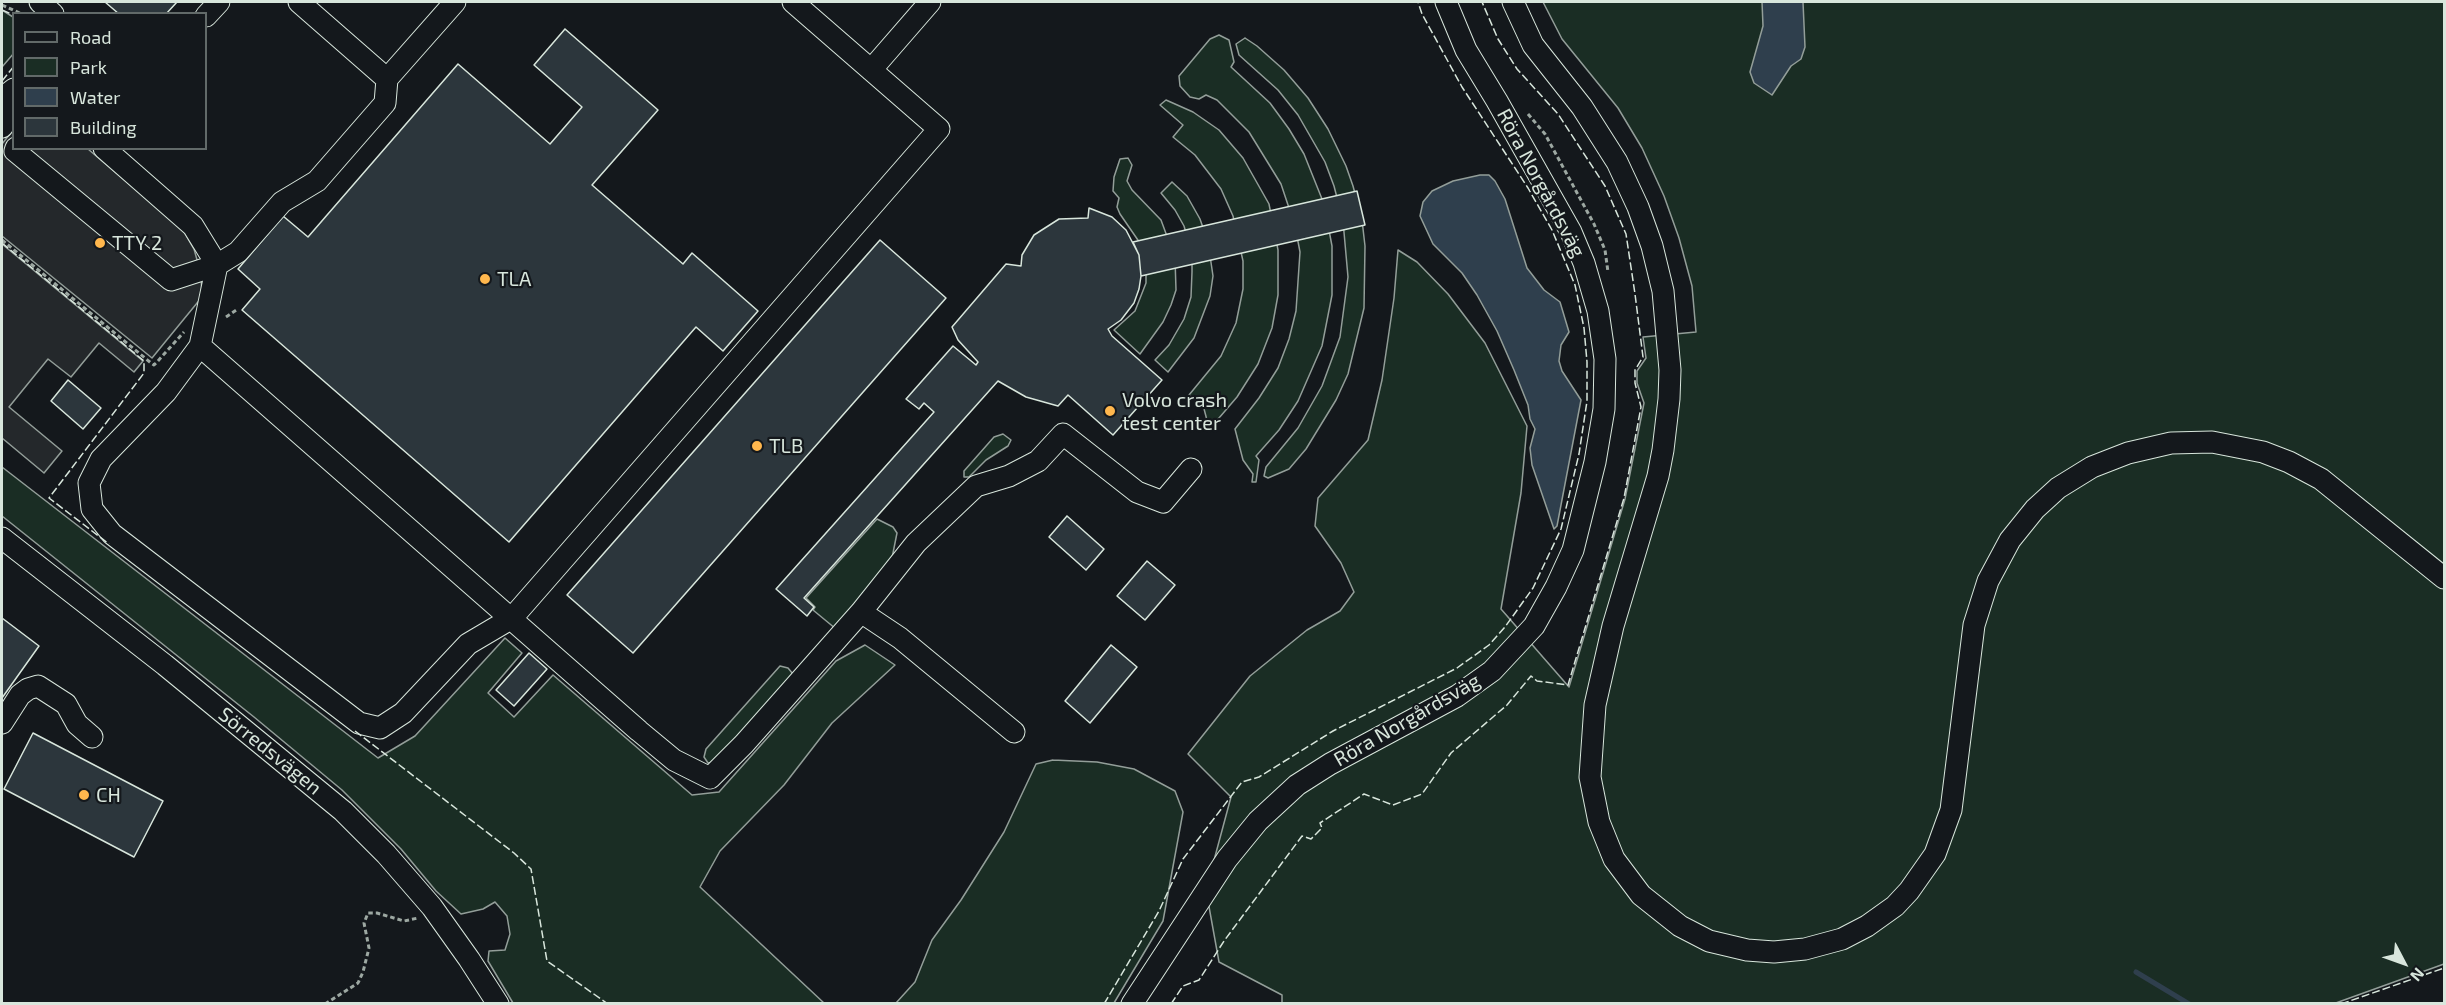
<!DOCTYPE html>
<html>
<head>
<meta charset="utf-8">
<style>
	body { margin:0 }
	#map { position:relative; width:2446px; height:1005px; overflow:hidden; background:#14181c; font-family:"Exo 2",sans-serif }
	canvas { display:block }
	.frame { position:absolute; inset:0; border:3px solid #d8e6dc; pointer-events:none }
	.legend { position:absolute; left:12px; top:12px; width:195px; height:138px; box-sizing:border-box; background:#14181c; border:2px solid #626a69; margin:0; padding:8px 10px; list-style:none; font-size:18px; color:#d8e6dc }
	.legend li { display:flex; align-items:center; gap:12px; height:30px }
	.legend b { width:30px; border:2px solid #626a69 }
	.north { position:absolute; left:2374px; top:933px; width:60px; height:60px; -webkit-text-stroke:4px #14181c; paint-order:stroke; rotate:131deg; font-size:16px; font-weight:700; line-height:24px; text-align:center; color:#d8e6dc }
	.north::after { content:''; display:block; margin:auto; width:21px; height:27px; background:#d8e6dc; clip-path:polygon(50% 0,100% 100%,50% 72%,0 100%) }
</style>
</head>
<body>
<div id="map">
<canvas width="2446" height="1005"></canvas>
<div class="frame"></div>
<ul class="legend">
<li><b style="height:8px;background:#14181c"></b>Road</li>
<li><b style="height:16px;background:#1a2d24"></b>Park</li>
<li><b style="height:16px;background:#2f3f4d"></b>Water</li>
<li><b style="height:16px;background:#2c363c"></b>Building</li>
</ul>
<div class="north">N</div>
</div>
<script>
const ctx = document.querySelector('canvas').getContext('2d');
ctx.lineJoin = 'round';
function fillPath(path, color) {
  ctx.fillStyle = color;
  ctx.fill(path, 'evenodd');
}
function toPath(rows) {
  const path = new Path2D();
  for (const r of rows) {
    path.moveTo(r[0], r[1]);
    for (let i = 2; i < r.length; i += 2) path.lineTo(r[i], r[i + 1]);
  }
  return path;
}
function stroke(path, color, width, dash) {
  ctx.strokeStyle = color;
  ctx.lineWidth = width;
  ctx.lineCap = dash ? 'butt' : 'round';
  ctx.setLineDash(dash || []);
  ctx.stroke(path);
}
function drawText(font, color, halo, rows, align = 'center') {
  ctx.font = font + ' "Exo 2",sans-serif';
  ctx.lineWidth = 4.5;
  ctx.setLineDash([]);
  ctx.textBaseline = 'middle';
  ctx.strokeStyle = halo;
  ctx.fillStyle = color;
  for (const [text, x, y, turn = 0] of rows) {
    ctx.save();
    ctx.translate(x, y);
    ctx.rotate((+turn || 0) * Math.PI / 180);
    ctx.textAlign = isNaN(turn) ? turn : align;
    if (halo) ctx.strokeText(text, 0, 0);
    ctx.fillText(text, 0, 0);
    ctx.restore();
  }
}
const green = toPath([
	[1543,2,2444,2,2444,964,2333,1004,1282,1003,1282,995,1219,962,1206,890,1231,797,1188,754,1250,676,1307,630,1340,611,1354,592,1341,563,1315,526,1318,498,1368,440,1382,380,1394,298,1398,250,1417,262,1448,294,1485,343,1527,426,1521,493,1501,609,1569,687,1625,499,1644,403,1637,383,1637,371,1646,358,1643,337,1696,332,1692,286,1679,238,1664,196,1642,148,1618,108,1562,39,1543,2],
	[2,10,13,17,14,53,2,67,2,10],
	[1219,35,1229,40,1234,62,1231,67,1270,103,1289,129,1304,154,1324,204,1332,246,1332,295,1322,346,1298,401,1279,430,1256,456,1259,460,1256,482,1252,482,1253,474,1243,460,1235,429,1259,398,1278,368,1289,339,1296,311,1300,252,1295,226,1281,184,1249,132,1217,100,1206,95,1199,99,1190,97,1180,86,1179,76,1210,39,1219,35],
	[1245,38,1257,46,1284,70,1308,98,1328,129,1346,166,1353,186,1362,220,1365,246,1364,308,1348,374,1336,400,1306,449,1289,469,1268,478,1264,476,1266,467,1298,428,1322,386,1340,337,1348,277,1343,221,1334,186,1325,162,1298,115,1278,90,1239,55,1236,44,1245,38],
	[1166,100,1193,112,1219,130,1243,158,1269,204,1278,250,1278,295,1272,328,1258,364,1237,397,1213,425,1208,424,1203,405,1189,395,1221,356,1236,323,1243,289,1243,261,1233,216,1221,189,1195,155,1173,137,1183,125,1160,105,1166,100],
	[1128,158,1132,165,1127,181,1132,190,1161,220,1175,258,1176,290,1171,305,1163,322,1140,354,1114,330,1135,311,1146,283,1146,263,1142,246,1120,214,1117,207,1119,198,1113,191,1114,177,1120,159,1128,158],
	[1172,182,1187,196,1200,219,1208,242,1213,276,1210,296,1194,338,1168,372,1155,360,1169,345,1184,319,1191,297,1192,272,1192,253,1184,226,1175,210,1161,193,1172,182],
	[1003,434,1011,440,1008,446,986,460,969,477,964,477,964,471,994,437,1003,434],
	[2,467,378,758,415,736,505,638,522,653,488,693,514,717,553,675,692,795,719,792,836,661,865,645,895,665,832,723,784,785,720,851,700,887,824,1003,513,1003,488,961,489,951,505,950,510,934,507,916,495,902,483,909,461,914,436,891,401,849,342,790,254,717,2,516,2,467],
	[877,519,893,527,897,533,890,568,836,629,813,610,815,607,806,598,877,519],
	[780,666,788,668,793,674,714,762,708,763,704,757,706,749,780,666],
	[1053,760,1097,762,1134,769,1175,791,1183,812,1163,921,1114,1003,896,1003,915,982,932,940,961,900,1004,832,1036,764,1053,760]
]);
fillPath(green, '#1a2d24');
stroke(green, '#939e99', 1.5);
const parking = toPath([
	[13,130,14,148,88,149,183,230,194,249,201,274,202,297,152,358,2,236,2,144,13,130],
	[2,244,143,361,134,372,99,343,71,377,48,359,9,407,62,451,44,473,2,438,2,244]
]);
fillPath(parking, '#24282b');
stroke(parking, '#939e99', 1.5);
const water = toPath([
	[1762,2,1803,2,1805,47,1801,59,1791,66,1772,95,1754,83,1750,72,1763,26,1762,2],
	[1480,175,1489,175,1495,181,1505,199,1527,268,1544,290,1560,302,1569,332,1561,345,1559,361,1562,371,1581,400,1557,526,1554,529,1532,465,1530,448,1535,429,1530,419,1528,405,1514,370,1497,331,1477,295,1462,273,1433,244,1420,216,1423,202,1432,191,1453,181,1480,175]
]);
fillPath(water, '#2f3f4d');
stroke(water, '#939e99', 1.5);
stroke(toPath([
	[2136,972,2189,1004]
]), '#2f3f4d', 5);
const building = toPath([
	[105,2,177,2,166,14,119,14,105,2],
	[565,29,658,110,592,185,683,264,692,253,758,311,723,351,696,327,509,542,242,310,260,289,238,269,283,216,308,237,458,64,550,144,582,107,534,65,565,29],
	[1357,191,1365,225,1141,276,1139,255,1133,242,1357,191],
	[1089,208,1112,217,1126,230,1139,255,1141,276,1139,289,1134,303,1121,320,1108,329,1112,336,1162,380,1113,435,1068,395,1058,406,1026,397,998,381,804,598,814,607,807,616,776,589,934,412,924,403,919,409,906,399,953,346,976,365,978,362,958,340,952,327,1006,264,1021,266,1022,255,1034,235,1059,219,1088,218,1089,208],
	[880,240,946,298,633,653,567,595,880,240],
	[68,380,101,408,83,429,51,401,68,380],
	[1067,516,1104,549,1086,570,1049,537,1067,516],
	[1147,561,1175,585,1145,620,1117,596,1147,561],
	[2,618,39,646,2,698,2,618],
	[1111,645,1137,667,1090,723,1065,701,1111,645],
	[529,653,547,669,514,706,496,690,529,653],
	[33,733,163,801,134,857,4,789,33,733]
]);
fillPath(building, '#2c363c');
stroke(building, '#d8e6dc', 1.5);
const minor = toPath([
	[40,2,53,14],
	[299,2,387,79],
	[1513,2,1533,45,1582,107,1617,162,1638,207,1652,246,1663,291,1670,370,1669,399,1663,450,1658,476,1613,626,1595,705,1590,777,1599,822,1614,859,1641,895,1680,926,1709,941,1747,950,1774,952,1805,949,1842,939,1867,926,1895,906,1909,891,1935,854,1951,810,1974,625,1988,581,2010,540,2035,509,2058,488,2092,467,2128,453,2171,443,2212,442,2263,452,2289,462,2321,479,2444,578],
	[206,16,219,2],
	[871,70,930,2],
	[2,98,14,89],
	[2,127,14,111],
	[16,148,15,151,171,280,217,265,238,252,282,202,317,181,385,103,387,79,455,2],
	[104,148,193,226,217,265,200,346,166,392,101,459,89,483,92,509,112,534,359,723,380,728,403,713,468,644,512,618,939,129,793,2],
	[200,346,639,731,674,760,710,778,744,744,861,612,916,543,976,486,1009,476,1038,461,1063,434,1137,492,1163,502,1191,469],
	[2,538,165,665,343,811,386,854,432,907,469,959,498,1004],
	[861,612,900,638,1014,732],
	[2,723,20,695,28,689,38,686,66,704,77,724,92,737],
	[1132,1004,1227,859,1258,821,1297,785,1330,764,1457,696,1492,671,1534,626,1556,587,1573,550,1595,462,1604,409,1605,359,1598,311,1584,263,1571,232,1497,101,1466,50,1446,2]
]);
stroke(minor, '#d8e6dc', 23);
stroke(toPath([
	[2,5,22,14],
	[1528,114,1545,134,1594,224,1605,250,1608,272],
	[2,240,151,363,154,365,157,362,184,332],
	[226,317,238,309],
	[325,1004,358,983,363,972,369,948,364,923,368,913,377,913,404,921,418,918]
]), '#9da8a2', 3, [4.5, 3]);
stroke(minor, '#14181c', 21);
stroke(toPath([
	[2,10,14,15],
	[2,81,14,66],
	[2,243,144,361,144,373,49,498,109,544],
	[355,731,514,853,531,869,547,961,608,1004],
	[1104,1004,1159,911,1183,859,1242,782,1259,777,1333,731,1457,668,1489,645,1505,627,1533,588,1561,529,1579,454,1587,401,1587,362,1584,328,1575,285,1552,230,1528,188,1462,87,1422,14,1418,2],
	[1171,1004,1183,986,1199,980,1224,941,1302,836,1311,839,1322,828,1320,823,1364,794,1393,805,1422,794,1451,753,1507,705,1531,676,1537,681,1568,685,1624,498,1641,407,1635,383,1635,370,1643,357,1635,294,1626,234,1605,186,1558,114,1517,69,1498,39,1482,2],
	[2341,1004,2444,968]
]), '#d8e6dc', 1.5, [8, 3]);
for (const [x, y, r, color] of [
	[100,243,6,"#ffb74d"],
	[485,279,6,"#ffb74d"],
	[1110,411,6,"#ffb74d"],
	[757,446,6,"#ffb74d"],
	[84,795,6,"#ffb74d"]
]) {
  const dot = new Path2D();
  dot.arc(x, y, r, 0, 2 * Math.PI);
  ctx.fillStyle = color;
  ctx.fill(dot);
  stroke(dot, '#14181c', 2);
}
drawText('20px', '#d8e6dc', '#14181c', [
	["Röra Norgårdsväg",1541,183,62],
	["Röra Norgårdsväg",1407,720,-30],
	["Sörredsvägen",270,751,39]
]);
drawText('20px', '#d8e6dc', '#14181c', [
	["TTY 2",112,243],
	["TLA",497,279],
	["Volvo crash",1122,400],
	["test center",1122,423],
	["TLB",769,446],
	["CH",96,795]
], 'left');
</script>
</body>
</html>
